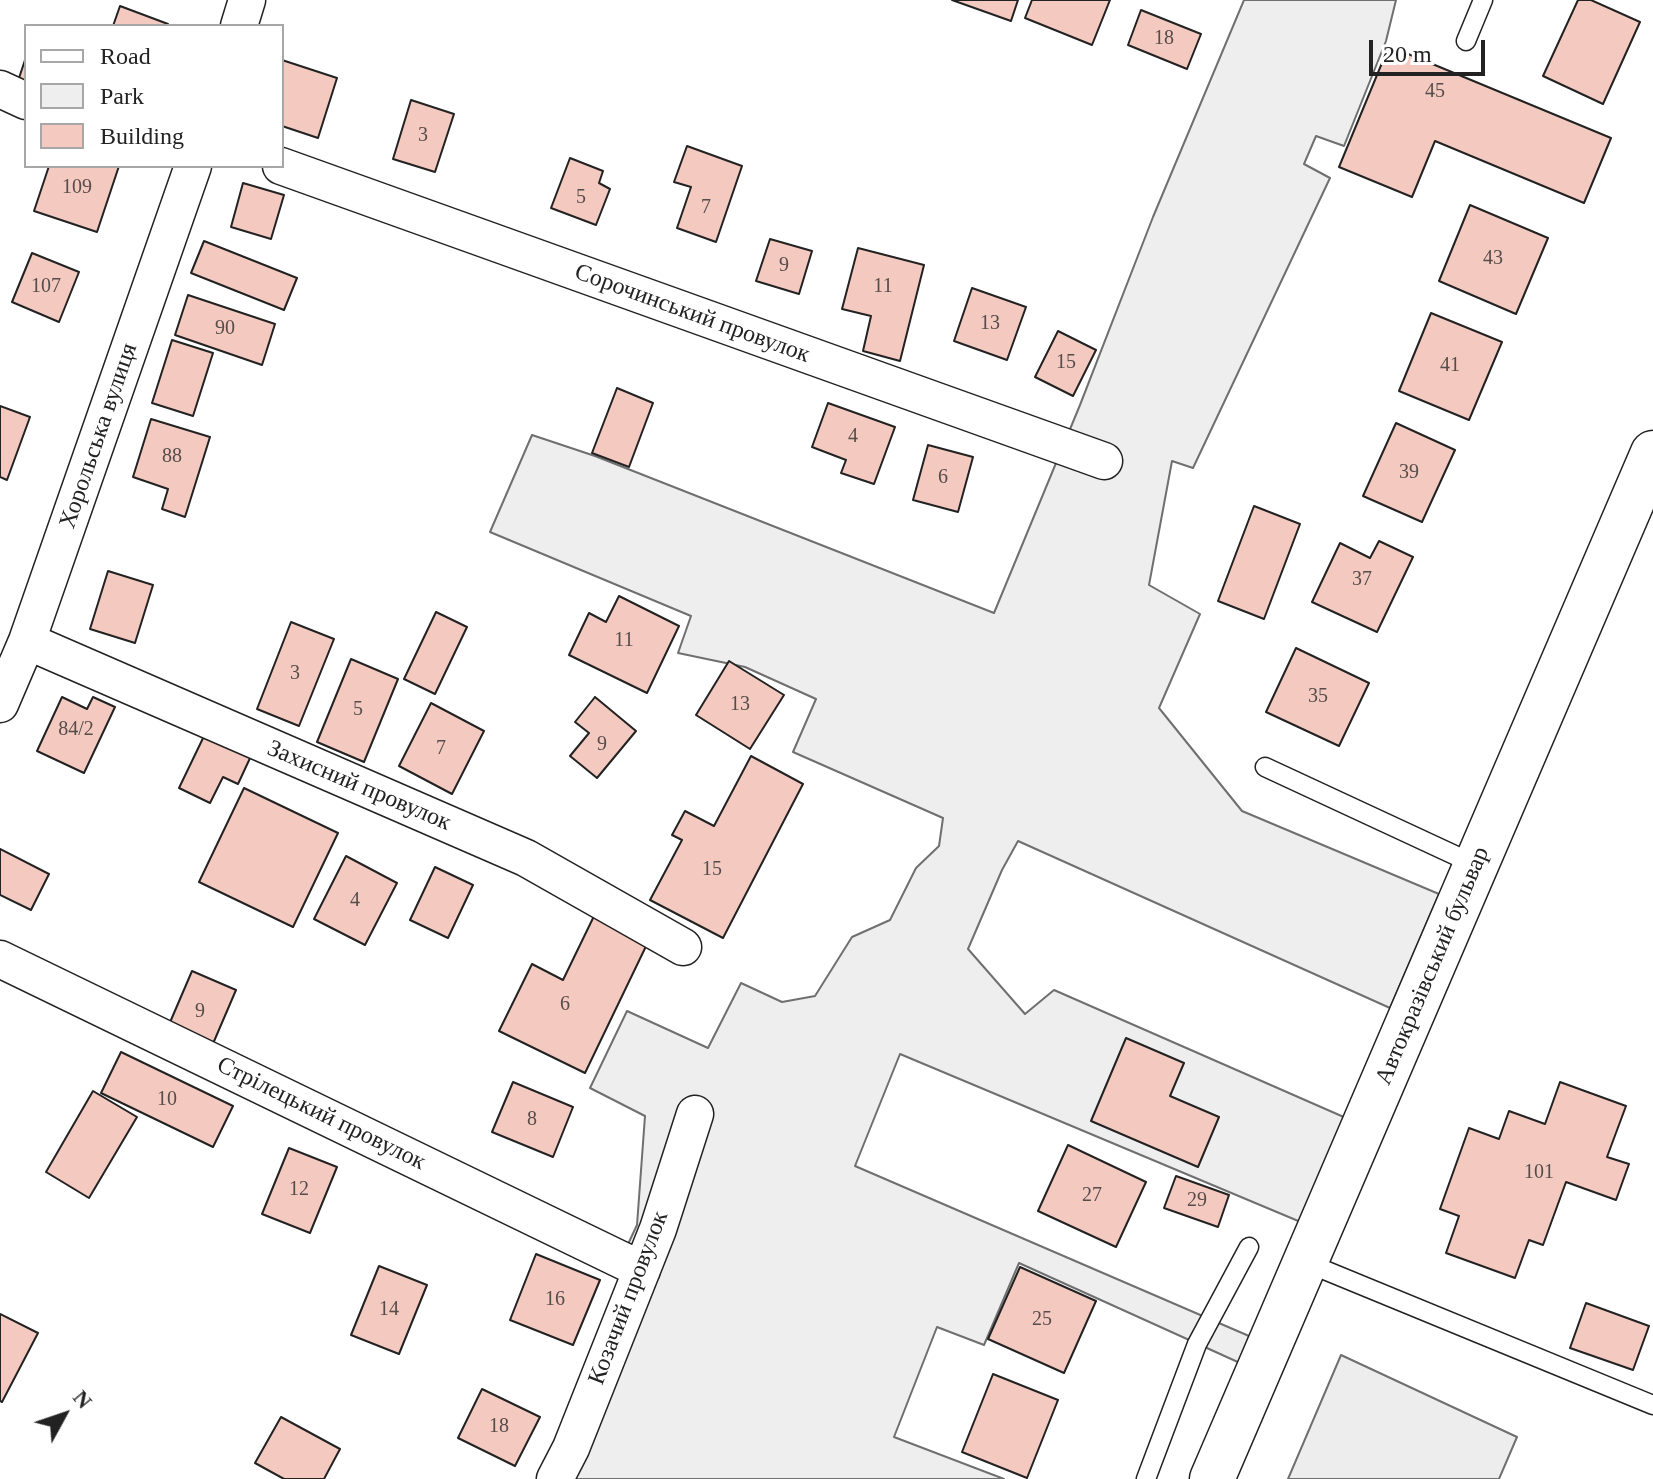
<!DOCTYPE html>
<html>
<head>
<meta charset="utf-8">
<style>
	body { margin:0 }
	#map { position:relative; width:1653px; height:1479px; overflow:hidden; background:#fff; font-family:Georgia,serif }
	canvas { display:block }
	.legend { position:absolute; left:24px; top:24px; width:260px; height:144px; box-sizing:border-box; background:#fff; border:2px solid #a7a7a7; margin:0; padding:10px 14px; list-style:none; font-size:24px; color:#222 }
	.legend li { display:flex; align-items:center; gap:16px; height:40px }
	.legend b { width:40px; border:2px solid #a7a7a7 }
	.north { position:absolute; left:24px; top:1375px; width:80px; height:80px; -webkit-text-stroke:6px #fff; paint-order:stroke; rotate:50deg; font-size:22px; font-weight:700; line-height:32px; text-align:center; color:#222 }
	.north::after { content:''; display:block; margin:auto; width:28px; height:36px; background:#222; clip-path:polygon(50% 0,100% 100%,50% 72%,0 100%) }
	.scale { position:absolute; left:1369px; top:40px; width:116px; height:36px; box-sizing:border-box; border:4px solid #222; border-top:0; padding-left:10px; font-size:24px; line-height:28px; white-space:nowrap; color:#222; -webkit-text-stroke:6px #fff; paint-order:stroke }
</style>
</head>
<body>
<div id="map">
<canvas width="1653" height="1479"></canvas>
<ul class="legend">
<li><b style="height:10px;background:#fff"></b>Road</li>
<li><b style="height:22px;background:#eee"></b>Park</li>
<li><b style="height:22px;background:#f3c9c0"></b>Building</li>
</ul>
<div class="north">N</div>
<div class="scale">20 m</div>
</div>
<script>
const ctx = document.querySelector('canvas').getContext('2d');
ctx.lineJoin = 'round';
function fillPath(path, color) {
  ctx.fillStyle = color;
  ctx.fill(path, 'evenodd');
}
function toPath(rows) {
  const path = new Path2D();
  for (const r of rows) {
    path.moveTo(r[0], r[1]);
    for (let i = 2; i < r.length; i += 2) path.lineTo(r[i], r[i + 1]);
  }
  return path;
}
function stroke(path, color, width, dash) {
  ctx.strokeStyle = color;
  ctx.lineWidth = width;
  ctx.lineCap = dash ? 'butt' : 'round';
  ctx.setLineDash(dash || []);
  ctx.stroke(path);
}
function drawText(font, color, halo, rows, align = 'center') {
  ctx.font = font + ' Georgia,serif';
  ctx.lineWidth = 6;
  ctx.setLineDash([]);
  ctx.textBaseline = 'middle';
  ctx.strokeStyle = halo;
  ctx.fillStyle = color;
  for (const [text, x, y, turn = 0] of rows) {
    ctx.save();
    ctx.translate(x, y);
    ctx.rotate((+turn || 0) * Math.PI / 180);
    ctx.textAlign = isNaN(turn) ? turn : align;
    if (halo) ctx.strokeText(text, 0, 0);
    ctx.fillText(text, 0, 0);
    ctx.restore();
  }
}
const green = toPath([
	[1244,0,1396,0,1386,41,1344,146,1316,136,1304,164,1330,178,1193,468,1172,461,1149,585,1200,614,1159,708,1242,811,1439,894,1390,1008,1018,841,1002,870,968,949,1025,1014,1054,990,1346,1118,1303,1223,900,1054,855,1166,1249,1336,1240,1363,1019,1263,984,1345,937,1327,894,1437,1004,1479,537,1479,569,1419,630,1283,614,1274,637,1225,645,1116,590,1088,627,1011,708,1048,741,983,782,1002,815,996,852,937,890,920,916,868,939,846,943,818,793,752,816,699,745,667,678,653,691,616,490,532,532,435,595,456,994,613,1080,405,1153,217,1244,0]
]);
fillPath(green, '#eee');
stroke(green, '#6f6f6f', 2);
const parking = toPath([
	[1341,1355,1517,1437,1499,1479,1288,1479,1341,1355]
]);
fillPath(parking, '#ededed');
stroke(parking, '#6f6f6f', 2);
const building = toPath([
	[952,0,1018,0,1011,21,952,0],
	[1032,0,1110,0,1092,45,1025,18,1032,0],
	[1578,0,1591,0,1640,22,1603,104,1543,76,1578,0],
	[120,6,168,24,168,26,113,26,120,6],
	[1141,10,1201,34,1187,69,1128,45,1141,10],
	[1389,46,1611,138,1584,203,1435,141,1412,197,1339,167,1389,46],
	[26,57,26,90,16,87,26,57],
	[282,60,337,78,318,138,282,126,282,60],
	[411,100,454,114,435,172,393,159,411,100],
	[687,146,742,166,716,242,677,228,691,187,674,182,687,146],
	[570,158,603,171,599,183,610,189,596,225,551,208,570,158],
	[49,166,119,166,97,232,34,211,49,166],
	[243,183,284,195,271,239,231,227,243,183],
	[1470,205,1548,238,1516,314,1439,281,1470,205],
	[770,239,812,251,799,294,756,281,770,239],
	[204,241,297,278,284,310,191,273,204,241],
	[858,248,924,265,900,361,863,351,871,316,842,309,858,248],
	[32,253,79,272,59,322,12,302,32,253],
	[972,288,1026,307,1007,360,954,341,972,288],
	[188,295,275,324,262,365,175,335,188,295],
	[1431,313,1502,342,1469,420,1399,391,1431,313],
	[1058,331,1096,350,1073,396,1035,377,1058,331],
	[172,340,213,353,193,416,152,403,172,340],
	[617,388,653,403,629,467,592,453,617,388],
	[828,403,895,427,874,484,841,473,846,460,812,447,828,403],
	[0,406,30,417,7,480,0,477,0,406],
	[151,419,210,437,185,517,162,509,168,489,133,477,151,419],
	[1396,423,1455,450,1422,522,1363,496,1396,423],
	[928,445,973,457,958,512,913,500,928,445],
	[1254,506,1300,524,1264,619,1218,601,1254,506],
	[1379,541,1413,557,1377,632,1312,602,1340,543,1370,558,1379,541],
	[108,571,153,585,135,643,90,629,108,571],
	[619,596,679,626,647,693,569,655,589,613,606,622,619,596],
	[436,612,467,627,435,694,404,679,436,612],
	[291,622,334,639,299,726,257,709,291,622],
	[1296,648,1369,683,1339,746,1266,712,1296,648],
	[351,659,398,679,364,762,317,742,351,659],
	[729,661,784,695,750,749,696,715,729,661],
	[62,697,87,709,93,697,115,707,84,773,37,751,62,697],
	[595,697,636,731,597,778,570,756,589,733,575,722,595,697],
	[431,703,484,731,452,794,399,766,431,703],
	[205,734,251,756,238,784,223,777,210,803,179,788,205,734],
	[751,756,803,784,723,938,650,900,682,840,672,835,685,811,714,826,751,756],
	[244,788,338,833,293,927,199,882,244,788],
	[0,849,49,874,31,910,0,895,0,849],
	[346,856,397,883,365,945,314,919,346,856],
	[435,867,473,885,448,938,410,920,435,867],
	[595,914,649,940,585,1073,499,1031,532,964,563,980,595,914],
	[192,971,236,990,209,1053,165,1034,192,971],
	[1126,1038,1184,1063,1170,1096,1219,1117,1198,1167,1091,1121,1126,1038],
	[121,1052,233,1106,213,1147,101,1093,121,1052],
	[513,1082,573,1107,553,1157,492,1132,513,1082],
	[1560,1082,1626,1106,1607,1157,1629,1164,1616,1200,1566,1182,1543,1245,1529,1240,1515,1278,1446,1253,1459,1216,1440,1209,1469,1128,1499,1139,1509,1111,1545,1124,1560,1082],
	[93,1091,137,1117,89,1198,46,1172,93,1091],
	[1068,1145,1146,1182,1116,1247,1038,1211,1068,1145],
	[289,1148,337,1167,310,1233,262,1214,289,1148],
	[1176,1176,1229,1195,1218,1227,1164,1208,1176,1176],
	[536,1254,600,1280,573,1345,510,1320,536,1254],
	[379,1266,427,1285,399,1354,351,1335,379,1266],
	[1020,1267,1096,1301,1064,1373,988,1339,1020,1267],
	[1586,1303,1649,1326,1633,1370,1570,1348,1586,1303],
	[0,1314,38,1333,2,1402,0,1401,0,1314],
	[993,1374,1058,1400,1027,1478,962,1452,993,1374],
	[482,1389,540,1417,515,1466,458,1438,482,1389],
	[281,1417,340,1449,324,1479,284,1479,255,1463,281,1417]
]);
fillPath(building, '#f3c9c0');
stroke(building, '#222', 2);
const lane = toPath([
	[1466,41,1483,0],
	[1265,767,1476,865],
	[1305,1262,1653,1405],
	[1146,1479,1197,1344,1249,1247]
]);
const street = toPath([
	[239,26,247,0],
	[0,89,26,101],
	[281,166,1104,461],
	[27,641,526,858,683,947],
	[0,704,27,641,193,166],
	[0,959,642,1270],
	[555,1479,571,1448,658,1229,695,1114]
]);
const secondary = toPath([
	[1212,1479,1653,453]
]);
stroke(lane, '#222', 21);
stroke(street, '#222', 39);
stroke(secondary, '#222', 47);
stroke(lane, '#fff', 18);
stroke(street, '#fff', 36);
stroke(secondary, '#fff', 44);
drawText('20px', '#564c4a', null, [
	["18",1164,39],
	["45",1435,92],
	["3",423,136],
	["109",77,188],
	["5",581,198],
	["7",706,208],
	["43",1493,259],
	["9",784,266],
	["107",46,287],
	["11",883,287],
	["13",990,324],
	["90",225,329],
	["15",1066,363],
	["41",1450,366],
	["4",853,437],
	["88",172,457],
	["39",1409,473],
	["6",943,478],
	["37",1362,580],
	["11",624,641],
	["3",295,674],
	["35",1318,697],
	["13",740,705],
	["5",358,710],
	["84/2",76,730],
	["9",602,745],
	["7",441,749],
	["15",712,870],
	["4",355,901],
	["6",565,1005],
	["9",200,1012],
	["10",167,1100],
	["8",532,1120],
	["101",1539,1173],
	["12",299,1190],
	["27",1092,1196],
	["29",1197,1201],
	["16",555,1300],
	["14",389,1310],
	["25",1042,1320],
	["18",499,1427]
]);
drawText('24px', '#222', '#fff', [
	["Сорочинський провулок",692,314,20],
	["Хорольська вулиця",99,436,-71],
	["Захисний провулок",359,786,23],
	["Автокразівський бульвар",1433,966,-67],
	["Стрілецький провулок",321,1114,26],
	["Козачий провулок",629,1298,-69]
]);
</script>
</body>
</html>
